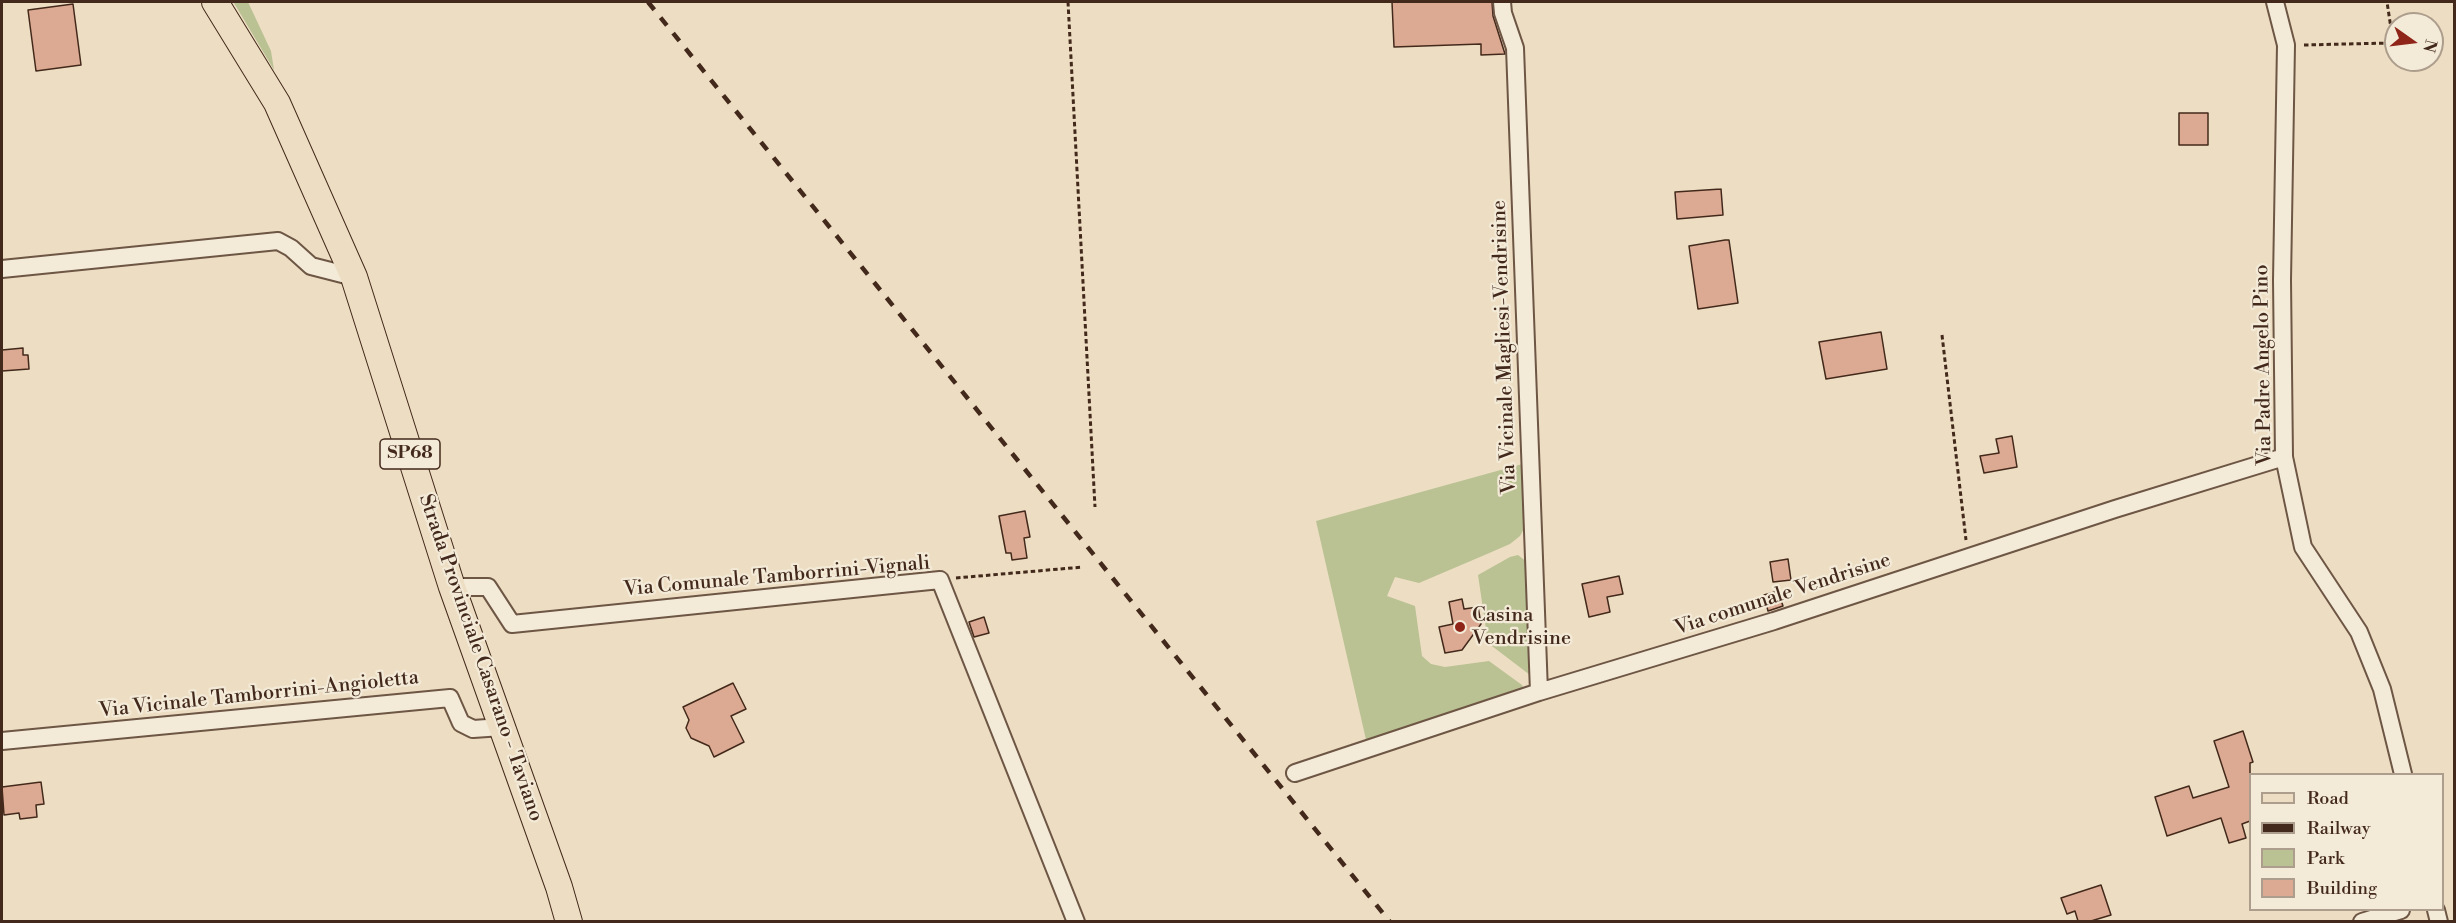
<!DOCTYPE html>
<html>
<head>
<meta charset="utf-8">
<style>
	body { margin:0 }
	#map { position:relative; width:2456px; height:923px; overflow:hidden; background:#eddec3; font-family:"Libre Bodoni",serif }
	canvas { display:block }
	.frame { position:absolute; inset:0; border:3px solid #43291b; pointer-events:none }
	.legend { position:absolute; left:2249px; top:773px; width:195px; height:138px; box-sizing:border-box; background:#f3ead8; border:2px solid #ad9d8c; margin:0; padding:8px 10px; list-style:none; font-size:18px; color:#43291b }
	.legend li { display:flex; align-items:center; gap:12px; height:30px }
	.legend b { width:30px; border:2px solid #ad9d8c }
	.north { position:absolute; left:2384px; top:12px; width:60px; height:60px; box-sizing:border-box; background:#f3ead8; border:2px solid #ad9d8c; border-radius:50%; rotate:104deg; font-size:16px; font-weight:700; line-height:24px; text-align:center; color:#43291b }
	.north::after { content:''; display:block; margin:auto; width:21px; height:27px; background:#8f2418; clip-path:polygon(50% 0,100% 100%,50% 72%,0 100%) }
</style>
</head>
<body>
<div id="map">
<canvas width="2456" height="923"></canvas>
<div class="frame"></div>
<ul class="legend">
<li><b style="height:8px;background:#eddec3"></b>Road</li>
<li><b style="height:8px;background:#43291b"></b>Railway</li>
<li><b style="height:16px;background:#bac193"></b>Park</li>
<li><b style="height:16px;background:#dcaa92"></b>Building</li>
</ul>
<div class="north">N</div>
</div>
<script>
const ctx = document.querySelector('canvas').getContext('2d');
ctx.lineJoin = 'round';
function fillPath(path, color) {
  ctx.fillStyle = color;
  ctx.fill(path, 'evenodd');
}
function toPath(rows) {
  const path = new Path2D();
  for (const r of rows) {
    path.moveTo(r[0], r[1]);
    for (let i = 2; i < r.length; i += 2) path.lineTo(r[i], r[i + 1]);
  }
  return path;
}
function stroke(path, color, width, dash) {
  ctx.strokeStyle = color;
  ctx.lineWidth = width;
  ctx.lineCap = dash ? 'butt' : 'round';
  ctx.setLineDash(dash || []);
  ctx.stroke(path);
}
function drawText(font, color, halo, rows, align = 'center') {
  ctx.font = font + ' "Libre Bodoni",serif';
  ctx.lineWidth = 4.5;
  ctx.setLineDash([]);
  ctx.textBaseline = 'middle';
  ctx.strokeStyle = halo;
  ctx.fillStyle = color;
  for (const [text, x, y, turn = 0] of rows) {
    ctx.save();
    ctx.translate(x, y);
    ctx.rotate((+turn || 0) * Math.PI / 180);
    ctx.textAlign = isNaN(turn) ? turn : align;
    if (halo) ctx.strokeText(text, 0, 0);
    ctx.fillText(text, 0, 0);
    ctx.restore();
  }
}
fillPath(toPath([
	[234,3,248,2,271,51,274,70],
	[1526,463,1526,525,1520,536,1510,544,1487,554,1419,583,1395,577,1387,596,1415,606,1422,656,1431,664,1445,667,1489,661,1522,685,1525,692,1367,744,1316,521],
	[1518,555,1527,562,1530,675,1488,643,1478,575,1510,557]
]), '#bac193');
const building = toPath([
	[1392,2,1492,2,1493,16,1505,54,1481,55,1481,44,1394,47,1392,2],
	[73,4,81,65,36,71,28,10,73,4],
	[2179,113,2208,113,2208,145,2179,145,2179,113],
	[1721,189,1723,215,1677,219,1675,192,1721,189],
	[1725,240,1729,240,1738,303,1698,309,1689,246,1725,240],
	[1881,332,1887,369,1826,379,1819,342,1881,332],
	[23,348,23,355,28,355,29,369,2,371,2,350,23,348],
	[2012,436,2017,467,1984,473,1980,456,1999,453,1996,439,2012,436],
	[1025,511,1030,537,1024,538,1027,558,1012,560,1011,553,1006,553,999,516,1025,511],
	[1788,559,1791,580,1773,582,1770,562,1788,559],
	[1619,576,1623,594,1607,597,1610,612,1589,617,1582,584,1619,576],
	[1778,591,1783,606,1768,611,1764,595,1778,591],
	[1462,599,1464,609,1478,607,1481,624,1462,650,1445,653,1439,627,1453,624,1449,602,1462,599],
	[984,617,989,633,974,637,969,622,984,617],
	[733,683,746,709,731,716,744,742,714,757,709,746,691,738,686,728,689,720,683,707,733,683],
	[2243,731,2253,762,2250,763,2250,821,2242,824,2246,838,2229,843,2221,818,2167,836,2155,797,2189,786,2193,798,2229,787,2214,741,2243,731],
	[41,782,44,804,36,805,37,817,20,819,19,813,4,815,2,787,41,782],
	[2101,885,2111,915,2091,921,2078,921,2075,911,2067,914,2061,898,2101,885]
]);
fillPath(building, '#dcaa92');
stroke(building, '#43291b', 1.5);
const minor = toPath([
	[1502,2,1503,13,1515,48,1539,692],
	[2275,2,2286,45,2282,280,2284,457,2303,547,2359,632,2382,689,2403,774],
	[2,269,278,241,291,248,311,266,354,277],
	[452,587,488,587,512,624,940,580,1076,922],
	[2,741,450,698,461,723,473,729,502,727],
	[1295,773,1539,692,1774,621,2115,509,2284,457],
	[2436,910,2439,922],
	[2362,922,2401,910]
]);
const primary = toPath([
	[215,2,277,103,354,277,452,587,559,887,569,922]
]);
stroke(minor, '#6e5645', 20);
stroke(primary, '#43291b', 28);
stroke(toPath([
	[1068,2,1095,507],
	[2304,45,2389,43,2392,35,2387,2],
	[1942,335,1966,540],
	[956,578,1083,567]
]), '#43291b', 3, [4.5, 3]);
stroke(minor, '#f3ead8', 16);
stroke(primary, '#eddec3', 26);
stroke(toPath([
	[648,2,1390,922]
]), '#43291b', 4.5, [10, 10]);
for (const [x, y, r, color] of [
	[1460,627,6,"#8f2418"]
]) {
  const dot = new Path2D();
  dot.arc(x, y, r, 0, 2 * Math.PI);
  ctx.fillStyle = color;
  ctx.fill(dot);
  stroke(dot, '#f3ead8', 2);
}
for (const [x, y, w] of [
	[410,454,60]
]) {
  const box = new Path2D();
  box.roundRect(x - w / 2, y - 15, w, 30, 4.5);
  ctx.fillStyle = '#f3ead8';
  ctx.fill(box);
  stroke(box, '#43291b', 1.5);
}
drawText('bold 18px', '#43291b', null, [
	["SP68",410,454]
]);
drawText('20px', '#43291b', '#f3ead8', [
	["Via Vicinale Magliesi-Vendrisine",1505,347,-92],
	["Via Padre Angelo Pino",2264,365,-91],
	["Via Comunale Tamborrini-Vignali",777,577,-5],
	["Via comunale Vendrisine",1783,595,-18],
	["Strada Provinciale Casarano - Taviano",480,658,71],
	["Via Vicinale Tamborrini-Angioletta",259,695,-6]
]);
drawText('20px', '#43291b', '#f3ead8', [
	["Casina",1472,616],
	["Vendrisine",1472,639]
], 'left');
</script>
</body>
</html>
